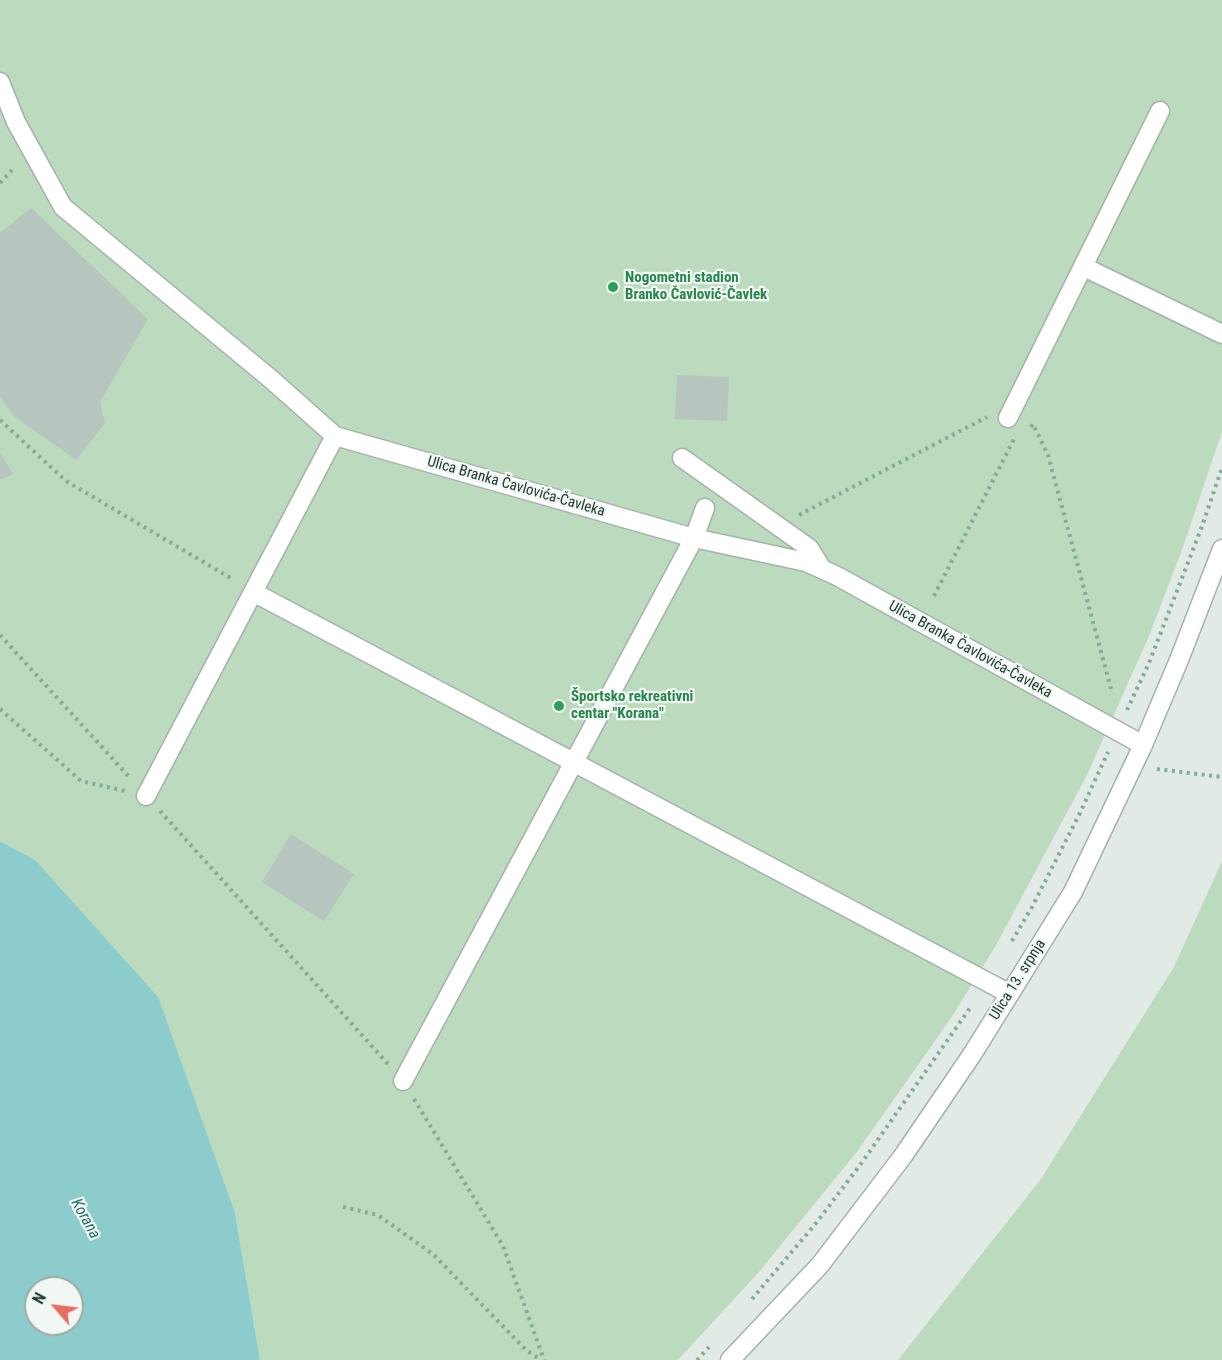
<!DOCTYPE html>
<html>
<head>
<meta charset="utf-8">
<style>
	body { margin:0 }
	#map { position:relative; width:1222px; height:1360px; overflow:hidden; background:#e1eae4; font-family:"Roboto Condensed",sans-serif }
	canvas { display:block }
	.north { position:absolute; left:24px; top:1276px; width:60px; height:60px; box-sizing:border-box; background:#f1f7f3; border:2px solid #9eaba5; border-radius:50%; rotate:298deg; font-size:16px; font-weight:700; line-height:24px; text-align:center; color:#223a30 }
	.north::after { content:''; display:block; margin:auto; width:21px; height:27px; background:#e86d61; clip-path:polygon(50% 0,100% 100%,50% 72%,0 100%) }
</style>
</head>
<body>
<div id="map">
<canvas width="1222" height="1360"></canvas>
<div class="north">N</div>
</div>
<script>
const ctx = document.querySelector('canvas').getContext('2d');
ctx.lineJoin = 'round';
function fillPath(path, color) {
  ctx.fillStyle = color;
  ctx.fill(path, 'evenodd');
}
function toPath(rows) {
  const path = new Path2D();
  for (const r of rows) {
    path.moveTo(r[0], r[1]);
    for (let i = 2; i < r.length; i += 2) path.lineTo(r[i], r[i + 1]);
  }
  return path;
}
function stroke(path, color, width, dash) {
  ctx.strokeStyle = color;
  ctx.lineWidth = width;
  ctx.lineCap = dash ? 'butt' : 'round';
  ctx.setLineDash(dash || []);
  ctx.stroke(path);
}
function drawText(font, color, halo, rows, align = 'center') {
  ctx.font = font + ' "Roboto Condensed",sans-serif';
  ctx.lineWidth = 4.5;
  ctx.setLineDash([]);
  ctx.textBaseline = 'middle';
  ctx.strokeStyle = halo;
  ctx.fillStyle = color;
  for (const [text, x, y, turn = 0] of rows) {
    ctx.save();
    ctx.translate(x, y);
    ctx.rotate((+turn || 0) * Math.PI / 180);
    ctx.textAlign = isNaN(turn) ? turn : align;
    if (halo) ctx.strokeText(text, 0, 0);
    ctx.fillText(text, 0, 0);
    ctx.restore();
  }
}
fillPath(toPath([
	[0,0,1222,0,1222,432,1183,547,1149,636,1087,775,995,947,951,1018,856,1153,758,1273,678,1360,260,1360,235,1213,35,860,0,841],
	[1222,861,1222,1360,898,1360,1041,1179,1174,967]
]), '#bbdabe');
fillPath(toPath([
	[0,841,35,860,158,997,235,1213,260,1360,0,1360],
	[36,1288,72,1288,72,1324,36,1324]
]), '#8ccccc');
fillPath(toPath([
	[31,208,148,319,100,402,105,423,76,460,14,416,0,397,0,233],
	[677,375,729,377,727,421,675,419],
	[0,453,13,474,0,480],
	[291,834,354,874,324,921,262,882]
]), '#b6c5bd');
const minor = toPath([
	[0,82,16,122,63,207,272,380,335,436,694,538,806,562,837,576,1143,745],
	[1084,267,1222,334],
	[1008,418,1160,111],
	[682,458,809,548,822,569],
	[253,592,1010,994],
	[146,796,335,436],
	[403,1081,694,538,705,508],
	[730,1360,820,1265,903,1156,973,1053,1073,892,1143,745,1179,660,1222,549]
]);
stroke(minor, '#a4b2aa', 21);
stroke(toPath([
	[0,183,12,170],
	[0,420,66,481,234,580],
	[1031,427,1033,424,1048,455,1111,689],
	[799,515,987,417],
	[934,596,1014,439],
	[0,635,131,779],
	[0,709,81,781,125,791],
	[1127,710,1149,663,1201,529,1222,468],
	[1157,769,1222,777],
	[160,811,388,1064],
	[1012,941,1032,907,1080,813,1108,752],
	[414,1099,503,1246,544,1360],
	[343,1207,378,1215,434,1255,526,1350,541,1360],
	[752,1299,817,1222,863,1161,970,1008],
	[697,1360,709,1347]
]), '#83ac99', 4, [3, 4.5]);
stroke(minor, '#fff', 18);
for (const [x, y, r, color] of [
	[613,287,6,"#2e9e5b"],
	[559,706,6,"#2e9e5b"]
]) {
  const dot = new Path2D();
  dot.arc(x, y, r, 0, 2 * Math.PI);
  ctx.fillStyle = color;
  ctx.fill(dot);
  stroke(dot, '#f1f7f3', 2);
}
drawText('bold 15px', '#27864d', '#f1f7f3', [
	["Nogometni stadion",625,278],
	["Branko Čavlović-Čavlek",625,295],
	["Športsko rekreativni",571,697],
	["centar \"Korana\"",571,714]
], 'left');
drawText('15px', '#223a30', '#f1f7f3', [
	["Ulica Branka Čavlovića-Čavleka",516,487,16],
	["Ulica Branka Čavlovića-Čavleka",970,650,29],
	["Ulica 13. srpnja",1018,980,-58]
]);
drawText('italic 16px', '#217071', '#f1f7f3', [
	["Korana",85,1219,61]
]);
</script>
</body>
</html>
